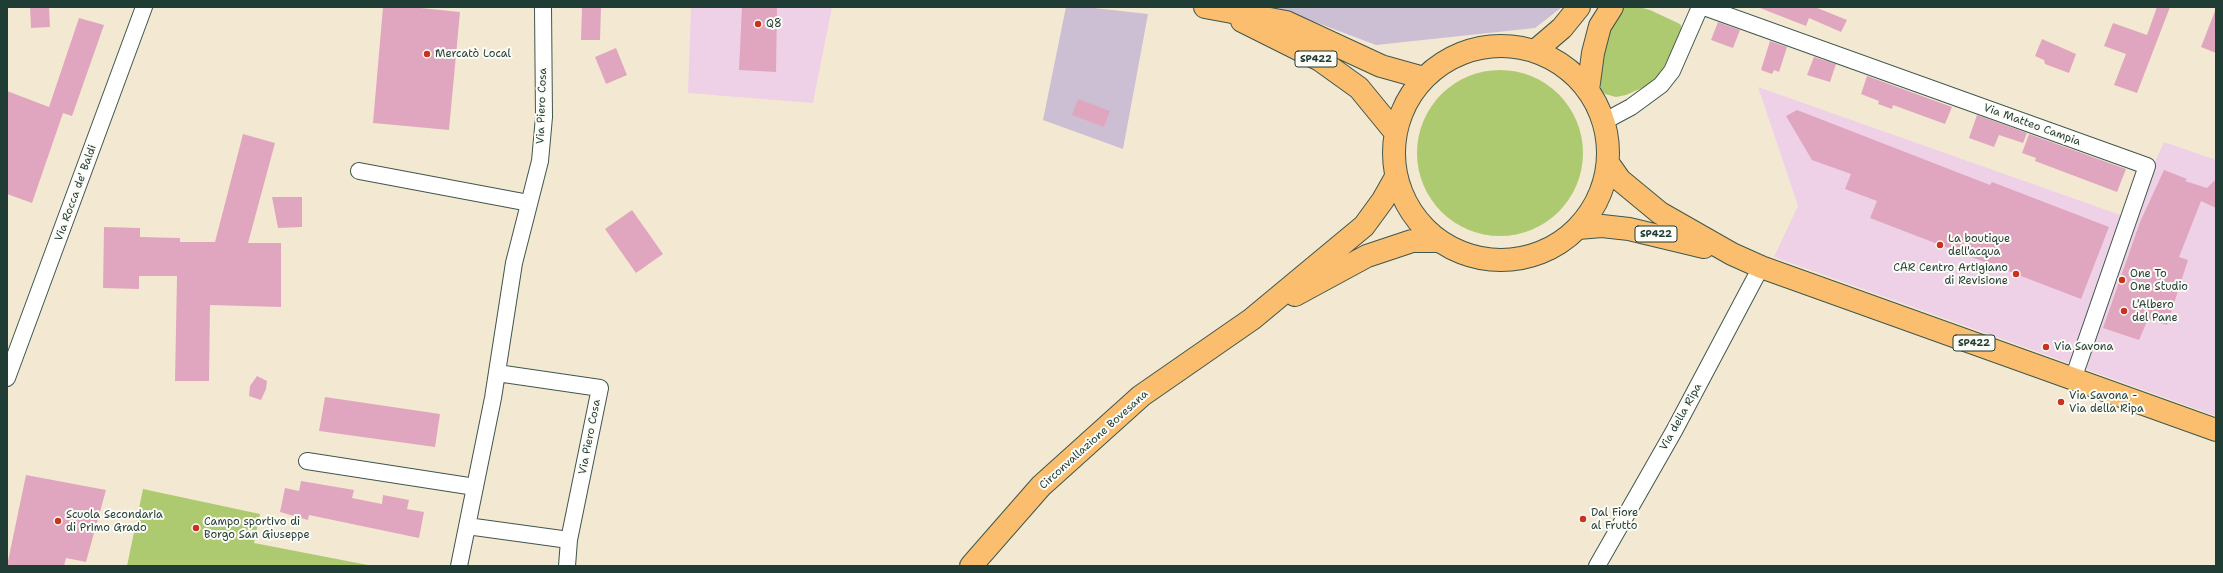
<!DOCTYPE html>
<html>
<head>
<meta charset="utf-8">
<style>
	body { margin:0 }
	#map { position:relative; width:2223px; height:573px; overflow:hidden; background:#f3e9d2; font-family:"Shantell Sans",sans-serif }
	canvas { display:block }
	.frame { position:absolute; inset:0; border:8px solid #1f3d34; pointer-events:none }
</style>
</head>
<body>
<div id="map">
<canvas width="2223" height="573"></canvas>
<div class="frame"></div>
</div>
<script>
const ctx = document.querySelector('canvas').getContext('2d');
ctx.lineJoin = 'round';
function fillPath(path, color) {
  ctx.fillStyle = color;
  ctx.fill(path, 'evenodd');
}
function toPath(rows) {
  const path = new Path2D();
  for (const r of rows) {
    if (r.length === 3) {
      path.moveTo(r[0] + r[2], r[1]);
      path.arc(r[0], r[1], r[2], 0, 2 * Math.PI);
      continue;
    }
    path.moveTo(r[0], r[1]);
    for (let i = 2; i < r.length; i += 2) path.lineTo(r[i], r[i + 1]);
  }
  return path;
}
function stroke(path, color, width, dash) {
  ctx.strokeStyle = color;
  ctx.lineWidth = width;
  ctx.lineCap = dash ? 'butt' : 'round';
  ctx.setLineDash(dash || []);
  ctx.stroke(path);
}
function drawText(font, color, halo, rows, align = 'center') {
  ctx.font = font + ' "Shantell Sans",sans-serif';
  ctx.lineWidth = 4;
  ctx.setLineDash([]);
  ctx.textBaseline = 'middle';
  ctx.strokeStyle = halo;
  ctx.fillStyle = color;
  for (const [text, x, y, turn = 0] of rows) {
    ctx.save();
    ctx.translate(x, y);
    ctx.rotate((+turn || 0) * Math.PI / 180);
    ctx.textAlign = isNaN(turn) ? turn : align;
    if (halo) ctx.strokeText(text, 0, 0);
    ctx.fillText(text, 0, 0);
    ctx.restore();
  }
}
fillPath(toPath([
	[691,7,832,7,813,103,688,93],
	[1758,87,2129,218,2164,142,2216,160,2216,416,1774,257,1798,206]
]), '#eed0e7');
fillPath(toPath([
	[1066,7,1085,7,1148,14,1123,149,1043,120],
	[1275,7,1562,7,1535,28,1376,45]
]), '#ccbed3');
fillPath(toPath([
	[1622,7,1639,7,1650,10,1678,23,1681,25,1681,31,1673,52,1659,75,1646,86,1626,95,1616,97,1605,94,1601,90,1600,77,1607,36],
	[1500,153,83],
	[143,489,260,514,254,543,373,566,127,566]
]), '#adca71');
fillPath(toPath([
	[30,7,49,7,50,27,31,28],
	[383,7,411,7,460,12,449,130,373,123],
	[582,7,601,7,600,40,581,40],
	[742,7,777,7,776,72,739,70],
	[1815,7,1847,20,1841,32,1809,18,1806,26,1760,8],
	[2157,7,2170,7,2137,93,2114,85,2126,54,2104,46,2113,23,2147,35],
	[2215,11,2216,11,2216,53,2201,47],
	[79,18,104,25,72,116,63,113,32,203,7,194,7,91,49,107],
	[1718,22,1740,30,1733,48,1711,40],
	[2042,39,2076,54,2069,73,2045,64,2044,60,2035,56],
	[1770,41,1787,47,1779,72,1774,70,1772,74,1761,70],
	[616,48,627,75,606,84,595,57],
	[1814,57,1836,64,1830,82,1807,75],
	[1867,76,1952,107,1945,124,1893,105,1892,109,1878,104,1879,101,1861,94],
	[1078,99,1110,111,1104,127,1072,115],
	[1797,110,1990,185,1992,182,2109,227,2081,299,1870,218,1877,201,1845,189,1851,174,1812,160,1786,116],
	[1977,115,2027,133,2023,143,1999,135,1994,147,1969,138],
	[243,134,275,143,248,243,281,243,281,307,210,305,209,381,175,381,177,276,139,276,139,289,103,288,104,227,140,228,140,237,180,238,180,242,215,242],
	[2029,134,2126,169,2117,192,2035,161,2036,158,2022,153],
	[2164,170,2187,179,2185,181,2207,188,2216,179,2216,208,2201,201,2179,257,2188,260,2167,325,2148,319,2139,340,2103,328,2140,222],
	[272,197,302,197,302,227,278,228],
	[632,210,663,254,636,273,605,229],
	[257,376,267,381,266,389,261,400,249,396,250,386],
	[325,397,440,414,435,447,319,431],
	[26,475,106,490,86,562,66,558,64,566,7,566],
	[301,481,354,490,352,498,382,504,383,495,409,500,407,509,424,512,419,538,309,515,308,520,280,512,285,488,299,491]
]), '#e1a6bf');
const street = toPath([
	[1704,7,2147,166,2073,379],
	[1603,122,1631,107,1661,85,1672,71,1700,7],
	[359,171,529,203],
	[497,373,600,388,569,540,567,566],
	[7,378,144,7],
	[307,461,475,487],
	[467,526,569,540],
	[459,566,493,398,514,263,540,161,544,117,543,7],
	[1597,566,1674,431,1761,267]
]);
const primary = toPath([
	[1205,7,1286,22,1381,66,1424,78],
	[1242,21,1320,60,1359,88,1395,132],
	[1501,153,107],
	[1535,51,1562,28,1579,7],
	[1588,90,1593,53,1600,26,1612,7],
	[1608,163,1620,180,1660,213,1732,254,1761,267,2216,430],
	[1578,228,1602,226,1629,229,1704,247],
	[1295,295,1367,256,1412,241,1439,241],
	[971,566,1041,486,1141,396,1252,319,1364,226,1383,200,1396,177]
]);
stroke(street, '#3f574c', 18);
stroke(primary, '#3f574c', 24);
stroke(street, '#fff', 16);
stroke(primary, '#fbbe6e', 22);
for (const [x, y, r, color] of [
	[758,24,4,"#c8321e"],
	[427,54,4,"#c8321e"],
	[1940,245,4,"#c8321e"],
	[2016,274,4,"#c8321e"],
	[2122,280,4,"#c8321e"],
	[2124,311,4,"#c8321e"],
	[2046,347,4,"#c8321e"],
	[2061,402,4,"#c8321e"],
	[1583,519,4,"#c8321e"],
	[58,521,4,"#c8321e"],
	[196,528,4,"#c8321e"]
]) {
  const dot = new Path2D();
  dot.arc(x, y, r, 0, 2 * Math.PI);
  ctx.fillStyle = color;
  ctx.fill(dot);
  stroke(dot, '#fdfcf7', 1.5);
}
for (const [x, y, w] of [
	[1316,59,42],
	[1656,234,42],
	[1974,343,42]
]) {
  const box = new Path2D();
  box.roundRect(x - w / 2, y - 8, w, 16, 3);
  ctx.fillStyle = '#fdfcf7';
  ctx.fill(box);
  stroke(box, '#1f3d34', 1);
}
drawText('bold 10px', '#1f3d34', null, [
	["SP422",1316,59],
	["SP422",1656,234],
	["SP422",1974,343]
]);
drawText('11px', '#1f3d34', '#fdfcf7', [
	["Q8",766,24],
	["Mercatò Local",435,54],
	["La boutique",1948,239],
	["dell'acqua",1948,252],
	["CAR Centro Artigiano",2008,268,"right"],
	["di Revisione",2008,281,"right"],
	["One To",2130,274],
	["One Studio",2130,287],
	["L'Albero",2132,305],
	["del Pane",2132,318],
	["Via Savona",2054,347],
	["Via Savona -",2069,396],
	["Via della Ripa",2069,409],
	["Dal Fiore",1591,513],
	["al Frutto",1591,526],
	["Scuola Secondaria",66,515],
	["di Primo Grado",66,528],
	["Campo sportivo di",204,522],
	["Borgo San Giuseppe",204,535]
], 'left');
drawText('11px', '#1f3d34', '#fdfcf7', [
	["Via Piero Cosa",542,106,-88],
	["Via Matteo Campia",2032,125,20],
	["Via Rocca de' Baldi",76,193,-70],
	["Via della Ripa",1681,417,-61],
	["Via Piero Cosa",590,437,-79],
	["Circonvallazione Bovesana",1094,440,-42]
]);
</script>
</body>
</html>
